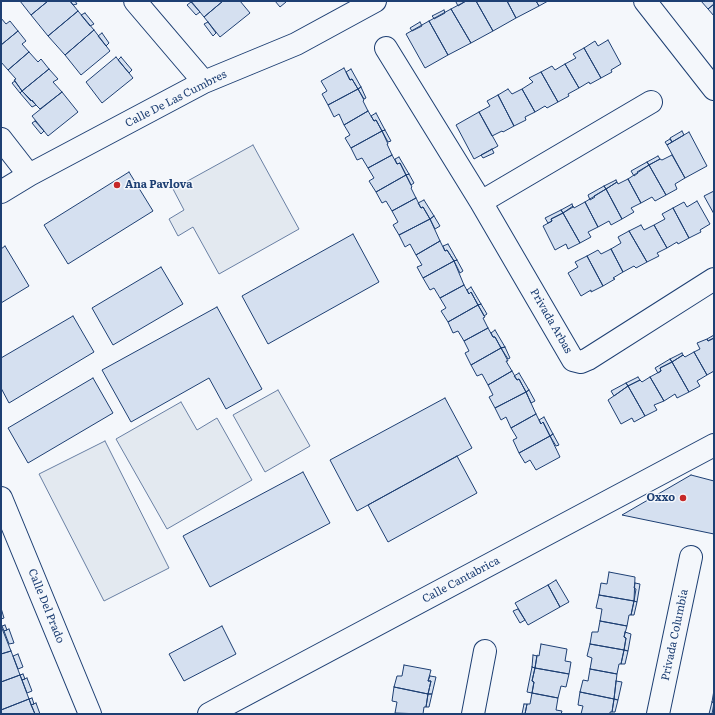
<!DOCTYPE html>
<html>
<head>
<meta charset="utf-8">
<style>
	body { margin:0 }
	#map { position:relative; width:715px; height:715px; overflow:hidden; background:#f4f7fb; font-family:Literata,serif }
	canvas { display:block }
	.frame { position:absolute; inset:0; border:2px solid #1d3f73; pointer-events:none }
</style>
</head>
<body>
<div id="map">
<canvas width="715" height="715"></canvas>
<div class="frame"></div>
</div>
<script>
const ctx = document.querySelector('canvas').getContext('2d');
ctx.lineJoin = 'round';
function fillPath(path, color) {
  ctx.fillStyle = color;
  ctx.fill(path, 'evenodd');
}
function toPath(rows) {
  const path = new Path2D();
  for (const r of rows) {
    path.moveTo(r[0], r[1]);
    for (let i = 2; i < r.length; i += 2) path.lineTo(r[i], r[i + 1]);
  }
  return path;
}
function stroke(path, color, width, dash) {
  ctx.strokeStyle = color;
  ctx.lineWidth = width;
  ctx.lineCap = dash ? 'butt' : 'round';
  ctx.setLineDash(dash || []);
  ctx.stroke(path);
}
function drawText(font, color, halo, rows, align = 'center') {
  ctx.font = font + ' Literata,serif';
  ctx.lineWidth = 3;
  ctx.setLineDash([]);
  ctx.textBaseline = 'middle';
  ctx.strokeStyle = halo;
  ctx.fillStyle = color;
  for (const [text, x, y, turn = 0] of rows) {
    ctx.save();
    ctx.translate(x, y);
    ctx.rotate((+turn || 0) * Math.PI / 180);
    ctx.textAlign = isNaN(turn) ? turn : align;
    if (halo) ctx.strokeText(text, 0, 0);
    ctx.fillText(text, 0, 0);
    ctx.restore();
  }
}
const green = toPath([
	[253,145,299,229,219,274,193,227,178,236,169,219,184,210,173,189,253,145],
	[278,390,310,446,265,472,233,415,278,390],
	[181,402,197,430,217,418,252,480,167,529,116,439,181,402],
	[105,441,169,568,104,601,39,474,105,441]
]);
fillPath(green, '#e3e9f0');
stroke(green, '#687fa3', 1);
const building = toPath([
	[20,1,48,1,31,15,20,1],
	[48,1,70,1,78,11,48,36,31,15,48,1],
	[70,1,75,1,77,4,73,5,70,1],
	[191,1,223,1,204,17,191,1],
	[223,1,240,1,250,13,220,37,204,17,223,1],
	[275,1,285,1,286,2,280,7,275,1],
	[457,1,466,1,458,6,456,2,457,1],
	[466,1,476,1,493,31,471,43,451,9,466,1],
	[476,1,507,1,516,18,493,31,476,1],
	[507,1,536,1,539,6,516,18,507,1],
	[536,1,548,1,539,6,536,1],
	[701,1,714,1,714,4,708,9,701,1],
	[191,2,200,12,196,15,187,5,191,2],
	[714,4,714,16,708,9,714,4],
	[451,9,471,43,448,55,429,21,451,9],
	[444,10,445,13,434,19,433,17,432,16,444,10],
	[78,11,94,30,65,55,48,36,78,11],
	[85,13,94,24,90,26,81,15,85,13],
	[1,18,6,24,10,21,18,31,1,45,1,18],
	[429,21,448,55,425,68,406,34,429,21],
	[208,22,216,33,213,36,204,24,208,22],
	[420,22,422,26,412,31,410,28,420,22],
	[94,30,110,51,81,75,65,55,94,30],
	[18,31,26,41,22,44,29,52,8,70,1,62,1,45,18,31],
	[102,33,109,43,106,46,98,36,102,33],
	[608,40,621,64,611,70,612,72,601,78,584,48,595,41,598,46,608,40],
	[584,48,601,78,590,84,589,82,579,88,565,64,576,58,573,54,584,48],
	[29,52,38,62,41,59,49,69,22,91,14,80,16,79,8,70,29,52],
	[116,57,133,78,102,103,86,82,116,57],
	[121,57,132,70,129,73,118,60,121,57],
	[565,64,579,88,568,94,569,96,558,102,541,72,552,66,555,70,565,64],
	[344,68,350,80,352,79,358,89,328,105,322,94,327,91,321,81,344,68],
	[49,69,58,79,53,82,62,92,40,109,22,91,49,69],
	[351,69,361,87,358,89,352,79,350,80,346,72,351,69],
	[541,72,558,102,547,108,545,106,535,112,522,89,533,82,529,78,541,72],
	[15,81,22,91,20,93,12,83,15,81],
	[361,87,366,98,364,99,358,89,361,87],
	[358,89,364,100,363,101,368,111,344,125,339,114,334,117,328,105,358,89],
	[508,89,512,94,522,89,535,112,525,117,526,120,514,126,498,95,508,89],
	[22,91,31,101,32,100,36,105,32,107,20,93,22,91],
	[62,92,78,112,48,136,32,116,62,92],
	[498,95,514,126,503,132,502,131,492,136,479,112,490,106,487,101,498,95],
	[368,111,374,121,376,120,382,131,351,148,345,138,350,135,344,125,368,111],
	[479,112,498,146,474,159,456,125,479,112],
	[376,113,385,130,382,131,376,120,374,121,371,116,376,113],
	[35,121,44,131,41,134,32,123,35,121],
	[385,130,391,141,388,142,382,131,385,130],
	[382,131,388,144,387,144,392,155,368,168,362,158,357,160,351,148,382,131],
	[682,131,684,135,672,142,670,138,682,131],
	[689,132,707,166,685,178,667,145,689,132],
	[670,139,672,142,667,145,665,142,670,139],
	[492,149,494,153,483,158,481,155,492,149],
	[392,155,397,164,400,163,406,175,376,192,369,181,374,178,368,168,392,155],
	[672,155,685,178,675,184,677,189,666,195,649,165,660,159,662,160,672,155],
	[658,156,660,159,649,165,647,162,658,156],
	[399,157,409,174,406,175,400,163,397,164,395,159,399,157],
	[647,162,649,165,637,172,638,173,634,176,631,171,647,162],
	[649,165,666,195,655,201,652,197,641,203,628,179,649,165],
	[129,172,153,211,68,264,44,225,129,172],
	[409,174,414,183,411,185,406,175,409,174],
	[406,175,412,187,411,188,416,198,392,211,386,201,382,203,376,192,406,175],
	[628,179,641,203,631,208,634,212,622,219,606,189,617,182,618,184,628,179],
	[616,180,617,182,606,189,604,186,616,180],
	[604,186,606,189,594,196,595,197,590,200,588,195,604,186],
	[606,189,622,219,611,225,609,221,598,227,585,202,606,189],
	[714,191,714,214,704,196,714,191],
	[416,198,421,208,423,207,430,219,399,235,393,225,398,222,392,211,416,198],
	[424,200,434,216,430,219,423,207,421,208,418,203,424,200],
	[697,201,710,224,700,230,701,232,689,238,673,208,684,202,687,207,697,201],
	[585,202,598,227,588,232,591,237,580,243,563,213,573,206,574,208,585,202],
	[572,204,573,207,563,213,561,210,572,204],
	[673,208,689,238,678,244,677,242,667,248,654,225,665,219,662,214,673,208],
	[561,210,563,213,551,219,552,221,548,223,545,218,561,210],
	[563,213,580,243,568,249,566,244,555,250,543,226,552,221,551,219,563,213],
	[434,216,440,226,435,229,430,219,434,216],
	[430,219,440,241,416,255,410,244,405,247,399,235,430,219],
	[641,225,644,230,654,225,667,248,657,253,659,256,647,262,629,231,641,225],
	[629,231,647,262,636,268,634,266,623,272,611,249,621,243,618,237,629,231],
	[353,234,379,282,268,344,242,296,353,234],
	[440,241,445,251,447,250,454,261,423,278,417,267,422,265,416,255,440,241],
	[448,244,457,260,454,261,447,250,445,251,443,246,448,244],
	[5,246,29,286,1,303,1,249,5,246],
	[611,249,623,272,613,278,615,279,603,286,587,256,598,250,601,254,611,249],
	[587,256,603,286,591,292,591,290,581,296,568,273,578,267,575,262,587,256],
	[457,260,463,271,460,273,454,261,457,260],
	[454,261,464,285,440,298,434,288,430,290,423,278,454,261],
	[161,267,183,304,113,345,92,308,161,267],
	[464,285,469,294,471,292,478,305,448,322,441,311,446,308,440,298,464,285],
	[471,287,481,304,478,305,471,292,469,294,467,290,471,287],
	[481,304,487,314,484,316,478,305,481,304],
	[478,305,485,317,483,318,488,328,464,341,458,331,453,333,448,322,478,305],
	[217,307,262,389,226,409,209,378,131,422,102,370,217,307],
	[73,316,94,352,9,403,1,388,1,358,73,316],
	[488,328,493,337,495,337,501,348,471,365,465,353,469,351,464,341,488,328],
	[495,330,505,347,501,348,495,337,493,337,491,333,495,330],
	[714,335,714,338,708,341,707,339,714,335],
	[714,338,714,371,707,375,694,352,700,349,697,343,707,339,708,341,714,338],
	[505,347,510,358,508,359,501,348,505,347],
	[501,348,508,361,506,361,512,371,488,385,482,374,477,376,471,365,501,348],
	[694,352,707,375,697,381,700,386,689,392,672,362,683,355,685,357,694,352],
	[682,353,683,355,672,362,670,359,682,353],
	[670,359,672,362,660,368,661,371,658,373,655,368,670,359],
	[672,362,689,392,677,398,675,394,664,401,650,377,661,371,660,368,672,362],
	[512,371,517,380,519,379,526,392,495,408,489,397,493,395,488,385,512,371],
	[519,373,529,390,526,392,519,379,517,380,514,376,519,373],
	[638,377,640,380,628,386,626,383,638,377],
	[650,377,664,401,654,405,657,410,645,416,628,386,640,380,642,382,650,377],
	[93,378,113,413,28,463,8,428,93,378],
	[626,383,628,386,614,396,611,391,626,383],
	[628,386,645,416,634,422,632,418,621,424,608,400,628,386],
	[529,390,535,401,531,403,526,392,529,390],
	[526,392,536,414,511,428,506,417,501,420,495,408,526,392],
	[445,398,472,448,357,511,330,460,445,398],
	[536,414,541,424,543,422,550,436,519,453,513,440,517,438,511,428,536,414],
	[544,417,553,434,550,436,543,422,541,424,539,420,544,417],
	[553,434,559,445,556,446,550,436,553,434],
	[550,436,560,457,536,470,530,460,525,463,519,453,550,436],
	[457,456,477,493,388,542,368,505,457,456],
	[303,472,330,523,210,587,183,536,303,472],
	[691,475,714,481,714,534,622,515,691,475],
	[609,572,635,577,634,601,599,595,601,583,607,584,609,572],
	[556,580,569,602,560,607,548,585,556,580],
	[635,583,640,584,637,602,634,601,636,589,634,588,635,583],
	[548,585,560,607,528,625,515,603,548,585],
	[599,595,634,601,631,615,629,615,627,626,600,621,602,609,596,608,599,595],
	[634,601,637,602,634,615,631,615,634,601],
	[1,608,4,618,1,619,1,608],
	[518,609,525,620,520,623,513,611,518,609],
	[600,621,627,626,624,637,626,638,624,650,590,644,592,632,598,632,600,621],
	[5,625,7,630,4,631,2,626,5,625],
	[1,626,11,651,1,654,1,626],
	[222,626,236,654,184,681,169,654,222,626],
	[9,629,14,643,9,644,4,631,9,629],
	[625,632,631,634,628,651,624,650,626,638,624,637,625,632],
	[541,644,567,649,565,661,571,662,569,674,535,668,537,655,539,656,541,644],
	[590,644,624,650,621,664,619,664,617,674,590,669,592,658,587,656,590,644],
	[624,650,628,651,625,664,621,664,624,650],
	[11,651,20,675,1,682,1,654,11,651],
	[18,654,23,667,18,669,13,656,18,654],
	[533,655,537,656,535,668,532,667,533,655],
	[404,665,431,670,428,681,431,681,428,694,394,687,397,676,402,676,404,665],
	[532,667,535,668,532,681,534,682,532,693,527,692,532,667],
	[535,668,569,674,566,687,561,686,558,698,532,693,534,682,532,681,535,668],
	[590,669,617,674,614,699,580,692,583,680,588,681,590,669],
	[23,674,25,679,22,680,20,675,23,674],
	[20,675,29,699,1,710,1,682,20,675],
	[430,676,436,677,432,694,428,694,431,681,428,681,430,676],
	[27,678,32,691,27,693,22,680,27,678],
	[616,681,622,682,618,700,614,699,616,681],
	[394,687,428,694,426,707,424,707,423,714,395,713,397,702,392,701,394,687],
	[714,690,714,703,712,702,714,690],
	[580,692,614,699,612,712,610,712,610,714,581,714,583,706,578,705,580,692],
	[532,693,558,698,556,710,562,711,561,714,525,714,527,704,530,704,532,693],
	[428,694,432,694,429,707,426,707,428,694],
	[32,698,34,704,31,705,29,699,32,698],
	[29,699,35,714,1,714,1,710,29,699],
	[614,699,618,700,615,712,612,712,614,699],
	[712,702,714,703,712,714,709,714,712,702],
	[36,703,40,714,35,714,31,705,36,703],
	[524,704,527,704,525,714,522,714,524,704]
]);
fillPath(building, '#d5e0f0');
stroke(building, '#1d3f73', 1);
const minor = toPath([
	[135,1,204,82],
	[386,48,481,202,573,360,581,362,588,359,714,279],
	[1,139,29,175],
	[1,192,29,175,204,82,296,44,375,1],
	[481,202,651,102],
	[1,498,90,714],
	[209,714,714,445],
	[473,714,485,651],
	[658,714,691,557]
]);
const tertiary = toPath([
	[645,1,714,89]
]);
stroke(minor, '#1d3f73', 24);
stroke(tertiary, '#1d3f73', 24);
stroke(minor, '#f4f7fb', 22);
stroke(tertiary, '#f4f7fb', 22);
for (const [x, y, r, color] of [
	[117,185,4,"#c62828"],
	[683,498,4,"#c62828"]
]) {
  const dot = new Path2D();
  dot.arc(x, y, r, 0, 2 * Math.PI);
  ctx.fillStyle = color;
  ctx.fill(dot);
  stroke(dot, '#f4f7fb', 1.5);
}
drawText('11px', '#1d3f73', '#f4f7fb', [
	["Calle De Las Cumbres",176,99,-27],
	["Privada Arbas",551,321,60],
	["Calle Cantabrica",461,580,-28],
	["Calle Del Prado",46,606,68],
	["Privada Columbia",675,635,-78]
]);
drawText('bold 11px', '#1d3f73', '#f4f7fb', [
	["Ana Pavlova",125,185],
	["Oxxo",675,498,"right"]
], 'left');
</script>
</body>
</html>
